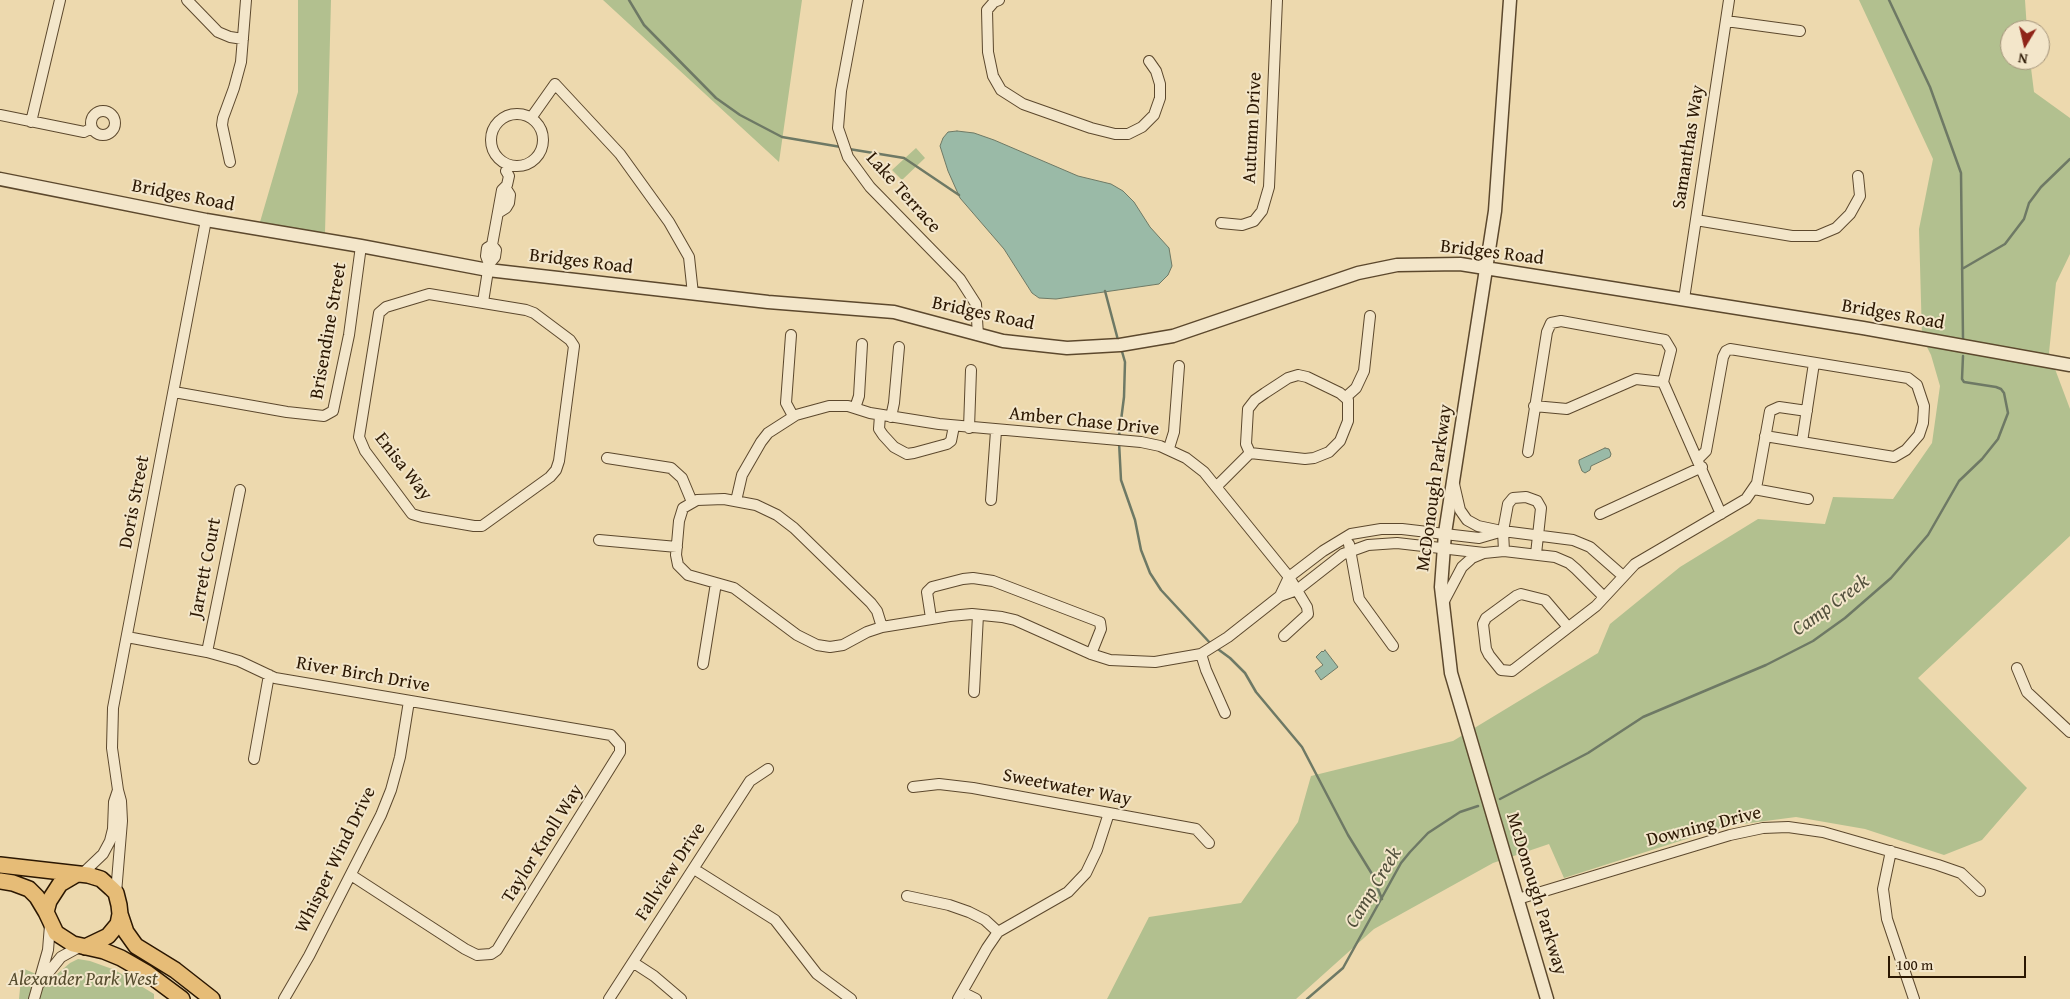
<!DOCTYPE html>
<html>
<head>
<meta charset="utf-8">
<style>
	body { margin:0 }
	#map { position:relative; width:2070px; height:999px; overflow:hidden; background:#edd9ae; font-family:"Gentium Book Plus",serif }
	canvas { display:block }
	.north { position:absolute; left:2000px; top:20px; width:50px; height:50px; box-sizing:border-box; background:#f3e6ca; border:1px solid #a3937a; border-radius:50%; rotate:189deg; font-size:14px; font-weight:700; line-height:20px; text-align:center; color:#2b1702 }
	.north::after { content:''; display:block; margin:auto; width:18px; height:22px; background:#8f2418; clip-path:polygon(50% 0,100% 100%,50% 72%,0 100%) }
	.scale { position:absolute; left:1888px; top:956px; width:138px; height:22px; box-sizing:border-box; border:2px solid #2b1702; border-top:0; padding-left:6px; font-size:15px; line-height:18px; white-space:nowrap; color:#2b1702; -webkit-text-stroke:4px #f3e6ca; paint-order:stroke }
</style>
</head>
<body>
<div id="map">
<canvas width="2070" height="999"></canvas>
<div class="north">N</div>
<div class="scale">100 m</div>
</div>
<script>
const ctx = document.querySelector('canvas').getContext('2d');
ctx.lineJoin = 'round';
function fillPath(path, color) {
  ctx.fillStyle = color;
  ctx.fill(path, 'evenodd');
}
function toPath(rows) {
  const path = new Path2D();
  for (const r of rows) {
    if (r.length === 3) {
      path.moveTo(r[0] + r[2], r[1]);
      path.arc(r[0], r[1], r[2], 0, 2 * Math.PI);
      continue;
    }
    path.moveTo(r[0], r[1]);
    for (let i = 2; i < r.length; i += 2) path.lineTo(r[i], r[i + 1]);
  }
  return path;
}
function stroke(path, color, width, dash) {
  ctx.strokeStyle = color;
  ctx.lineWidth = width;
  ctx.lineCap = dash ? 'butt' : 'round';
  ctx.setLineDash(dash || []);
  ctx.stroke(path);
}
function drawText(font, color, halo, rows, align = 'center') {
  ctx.font = font + ' "Gentium Book Plus",serif';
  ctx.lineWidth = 4;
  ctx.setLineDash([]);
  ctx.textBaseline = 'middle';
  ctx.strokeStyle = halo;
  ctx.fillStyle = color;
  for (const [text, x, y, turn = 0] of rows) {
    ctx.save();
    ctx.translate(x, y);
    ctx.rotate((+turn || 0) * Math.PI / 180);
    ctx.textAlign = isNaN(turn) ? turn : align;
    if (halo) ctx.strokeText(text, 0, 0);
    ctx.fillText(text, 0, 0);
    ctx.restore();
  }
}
fillPath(toPath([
	[298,0,331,0,325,233,260,222,298,92],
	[603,0,802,0,779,162],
	[1859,0,2025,0,2027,30,2010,30,2010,60,2030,60,2034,92,2070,118,2070,254,2056,283,2049,353,2070,409,2070,536,1918,678,2027,788,1982,840,1944,855,1865,829,1796,817,1727,826,1564,878,1549,844,1493,863,1374,929,1296,999,1107,999,1149,917,1241,903,1298,822,1311,776,1453,741,1598,653,1610,624,1680,567,1758,519,1825,524,1833,497,1893,499,1932,443,1940,386,1931,355,1922,337,1919,229,1933,159],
	[916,148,925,158,902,180,892,170],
	[78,959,90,961,115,970,154,994,154,999,19,999,22,968,50,980,70,963]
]), '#b2c08f');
const water = toPath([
	[957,131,974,133,994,140,1078,176,1111,184,1123,191,1134,202,1150,227,1169,248,1172,266,1168,275,1159,284,1056,299,1039,298,1032,293,1004,249,960,198,948,171,940,146,943,138,948,132,957,131],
	[1605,448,1609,449,1611,454,1610,457,1591,466,1590,470,1585,473,1582,471,1579,463,1579,460,1605,448],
	[1325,650,1338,667,1321,680,1315,671,1323,665,1316,657,1322,651,1323,652,1325,650]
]);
fillPath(water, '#9abaa7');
stroke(water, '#6e7965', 1);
stroke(toPath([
	[629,0,644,25,716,98,740,115,782,137,841,147],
	[1889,0,1930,87,1961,173,1963,339],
	[849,149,904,158,959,195],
	[1962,269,2005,244,2024,219,2029,203,2041,187,2070,159],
	[1105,291,1118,340],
	[1119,436,1124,397,1125,362,1121,348],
	[1119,442,1121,480,1135,520,1141,550,1150,573,1161,590,1211,644],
	[1215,647,1230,658,1245,673,1256,692,1302,747,1348,835,1372,874,1382,899],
	[1500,799,1588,753,1643,717,1766,665,1813,641,1845,618,1891,578,1928,535,1959,481,1982,459,1998,439,2008,413,2004,393,2001,389,1996,387,1964,382,1962,379,1963,356],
	[1307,999,1343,968,1401,863,1410,852,1428,833,1460,812,1478,806]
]), '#6e7965', 2.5);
const minor = toPath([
	[187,0,218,32,230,37,243,39],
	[858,0,841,91,838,128,848,157,870,187,960,279,976,304,978,335],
	[999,0,994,2,987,10,988,52,993,76,1001,90,1023,104,1091,128,1115,134,1128,134,1142,127,1154,115,1160,98,1160,84,1156,71,1149,61],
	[1726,21,1800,31],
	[103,123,12],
	[517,140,26],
	[0,115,84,132,92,128],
	[531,118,555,84,620,154,669,222,689,257,693,294],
	[31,122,60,0],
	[230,162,222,125,223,118,234,88,241,62,246,0],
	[498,213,506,208,509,203,510,195,505,187],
	[1696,220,1792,236,1817,236,1836,228,1850,214,1860,196,1858,176],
	[1221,223,1242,225,1254,221,1262,211,1269,187,1277,0],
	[489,264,486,256,487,248,492,245,502,190,507,185,509,176,506,171],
	[429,294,526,310,534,313,570,340,574,346,559,461,556,470,550,477,482,526,474,526,422,517,412,514,365,451,359,437,379,313,386,307,429,294],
	[1684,299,1729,0],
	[483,302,489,264,495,257,496,250,492,245],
	[791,335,786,403,793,416],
	[1298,375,1307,377,1340,393,1348,400,1348,421,1340,441,1329,452,1314,458,1305,459,1250,453,1246,444,1248,409,1255,400,1265,393,1288,378,1298,375],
	[174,392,287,412,324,416,333,411,349,335,361,246],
	[1346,397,1356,388,1364,371,1370,316],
	[1534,406,1567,409,1636,379,1663,382,1721,514],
	[855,408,859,396,862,344],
	[880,415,879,429,883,435,894,447,907,454,914,453,947,444,951,441,954,426],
	[891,417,894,403,899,347],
	[969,428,971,370],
	[1802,442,1814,363],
	[1169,448,1174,432,1179,366],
	[1528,452,1547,332,1551,323,1561,321,1665,340,1671,350,1663,382],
	[607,458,671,468,682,478,692,502],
	[1698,459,1706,451,1723,357,1726,351,1730,349,1908,378,1917,385,1924,406,1923,423,1919,435,1906,450,1894,457,1765,436],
	[1454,484,1460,510,1467,520,1478,526,1497,530],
	[1217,486,1250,453],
	[1754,489,1808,499],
	[991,500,996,431],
	[736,501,742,475,761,442,768,433,796,415,829,406,848,406,870,413,939,424,1141,442,1160,446,1186,458,1204,472,1289,577,1307,607,1308,614,1284,636],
	[1600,514,1702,467],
	[599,540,677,547],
	[1349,544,1359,599,1393,646],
	[1504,551,1503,531,1508,504,1513,498,1526,497,1537,501,1541,508,1536,554],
	[1280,596,1289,577,1323,551,1351,534,1381,529,1402,529,1479,538,1503,531,1573,540,1590,547,1623,576],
	[1443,603,1462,567,1472,558,1484,553],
	[931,618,927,592,932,587,963,579,973,578,993,581,1100,622,1101,629,1091,654],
	[882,627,867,632,843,645,830,647,817,645,797,635,734,588,688,575,678,565,676,555,679,521,683,508,697,500,724,499,756,505,777,515,794,528,871,603,877,611,882,627,950,616,972,614,1002,617,1015,620,1091,654,1110,660,1155,662,1201,654,1228,637,1280,596,1297,590,1343,554,1368,545,1397,543,1484,553,1504,551,1555,557,1569,563,1576,569,1604,597],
	[1568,627,1545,600,1521,594,1516,596,1486,618,1483,624,1486,649,1489,655,1501,670,1512,671,1596,606,1635,564,1746,499,1757,483,1770,411,1779,407,1807,411],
	[127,637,207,652,239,661,275,678,611,735,620,745,620,752,511,927,497,950,491,954,477,955,465,949,351,875],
	[207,652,240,490],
	[1201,654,1206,670,1225,713],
	[703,664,716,583],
	[2017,668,2027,692,2070,732],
	[974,692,978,615],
	[254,759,269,675],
	[913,787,939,784,973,788,1196,829,1209,843],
	[1891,851,1883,889,1887,919,1914,999],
	[694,869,775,920,817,974,851,999],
	[82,874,103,854,110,841,113,829,114,802,118,790],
	[116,893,122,821,121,801,118,790,112,748,113,708,206,220],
	[907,896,949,905,969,912,985,920,998,932],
	[1518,899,1730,835,1763,828,1788,827,1823,832,1938,865,1961,873,1980,891],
	[634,963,654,976,681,999],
	[40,983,61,957,81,946],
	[962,992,976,999],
	[34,999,48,950,50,925],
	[284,999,309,956,381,815,391,790,400,757,409,701],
	[609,999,750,781,768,769],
	[958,999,987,948,998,932,1068,892,1086,873,1097,850,1109,813]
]);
const tertiary = toPath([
	[1510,0,1495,211,1445,533,1441,587,1451,673,1547,999],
	[0,179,206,220,361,246,488,270,768,302,894,312,1003,341,1067,348,1120,345,1173,336,1358,273,1397,265,1460,264,1863,328,2070,365]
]);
const primary = toPath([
	[0,865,88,875,101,879,111,888,116,893,119,905,120,914,118,924,108,936,85,947],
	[77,874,60,884,49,901,46,912,56,933,73,944,104,951,121,958,147,973,182,999],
	[0,881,13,883,29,889,37,897,46,912],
	[120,914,126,932,136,946,175,970,212,999]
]);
stroke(minor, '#5c482d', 12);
stroke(tertiary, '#5c482d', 15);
stroke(primary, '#2b1702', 18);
stroke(minor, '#f3e6ca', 10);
stroke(tertiary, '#f3e6ca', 12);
stroke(primary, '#e6bc77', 15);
drawText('19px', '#2b1702', '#f3e6ca', [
	["Autumn Drive",1253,128,-87],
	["Samanthas Way",1689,147,-81],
	["Lake Terrace",903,193,48],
	["Bridges Road",183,196,11],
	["Bridges Road",1492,253,7],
	["Bridges Road",581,262,7],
	["Bridges Road",983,314,12],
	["Bridges Road",1893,315,10],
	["Brisendine Street",329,331,-80],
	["Amber Chase Drive",1084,422,6],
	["Enisa Way",403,467,52],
	["McDonough Parkway",1435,488,-82],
	["Doris Street",135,502,-79],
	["Jarrett Court",206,568,-79],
	["River Birch Drive",363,675,10],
	["Sweetwater Way",1067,788,11],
	["Downing Drive",1704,827,-14],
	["Taylor Knoll Way",543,844,-58],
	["Whisper Wind Drive",336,860,-64],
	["Fallview Drive",671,872,-57],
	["McDonough Parkway",1536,894,73]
]);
drawText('italic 19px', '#544a2c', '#f3e6ca', [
	["Alexander Park West",83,980]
]);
drawText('italic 20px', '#52503c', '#f3e6ca', [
	["Camp Creek",1831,606,-36],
	["Camp Creek",1374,888,-59]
]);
</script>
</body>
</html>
